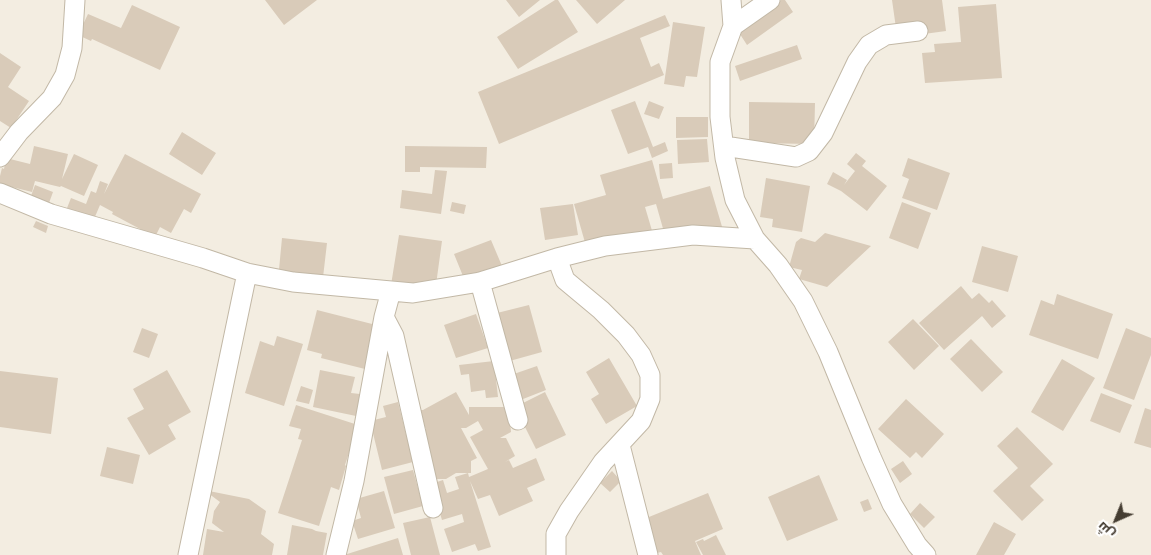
<!DOCTYPE html>
<html>
<head>
<meta charset="utf-8">
<style>
	body { margin:0 }
	#map { position:relative; width:1151px; height:555px; overflow:hidden; background:#f3ede1; font-family:"Space Grotesk",Cairo,sans-serif }
	canvas { display:block }
	.north { position:absolute; left:1091px; top:495px; width:50px; height:50px; -webkit-text-stroke:4px #fff; paint-order:stroke; rotate:224deg; font-size:14px; font-weight:700; line-height:20px; text-align:center; color:#453d32 }
	.north::after { content:''; display:block; margin:auto; width:18px; height:22px; background:#453d32; clip-path:polygon(50% 0,100% 100%,50% 72%,0 100%) }
</style>
</head>
<body>
<div id="map">
<canvas width="1151" height="555"></canvas>
<div class="north">ش</div>
</div>
<script>
const ctx = document.querySelector('canvas').getContext('2d');
ctx.lineJoin = 'round';
function fillPath(path, color) {
  ctx.fillStyle = color;
  ctx.fill(path, 'evenodd');
}
function toPath(rows) {
  const path = new Path2D();
  for (const r of rows) {
    path.moveTo(r[0], r[1]);
    for (let i = 2; i < r.length; i += 2) path.lineTo(r[i], r[i + 1]);
  }
  return path;
}
function stroke(path, color, width, dash) {
  ctx.strokeStyle = color;
  ctx.lineWidth = width;
  ctx.lineCap = dash ? 'butt' : 'round';
  ctx.setLineDash(dash || []);
  ctx.stroke(path);
}
fillPath(toPath([
	[265,0,317,0,284,25],
	[506,0,540,0,519,17],
	[555,0,558,0,578,32,518,69,497,37],
	[576,0,625,0,597,24],
	[781,0,785,0,793,12,747,45,738,31],
	[892,0,942,0,946,31,924,34,896,28],
	[996,4,1002,78,925,83,922,53,935,52,934,44,961,42,958,7],
	[132,5,180,27,160,70,92,39,91,41,78,35,88,14,121,28],
	[665,15,670,26,640,38,651,67,659,63,664,75,499,144,478,92],
	[673,22,705,27,697,77,686,76,684,87,664,84],
	[797,45,802,59,740,81,735,66],
	[0,53,21,67,8,87,29,101,11,128,0,121],
	[635,101,653,147,665,142,668,151,652,158,648,147,628,154,611,110],
	[649,101,664,107,659,119,644,114],
	[749,102,815,103,814,144,749,143],
	[676,117,708,117,708,137,676,138],
	[182,132,216,153,202,175,169,154],
	[707,139,709,162,678,164,677,140],
	[34,146,68,154,62,179,74,154,98,165,84,196,61,186,60,187,35,181,32,192,0,184,0,176,2,168,4,169,6,158,30,164],
	[405,146,487,147,486,168,420,167,420,172,405,172],
	[856,153,866,161,862,166,887,186,867,211,841,191,827,184,833,172,847,180,844,185,855,171,847,164],
	[125,154,201,194,191,213,184,209,171,233,160,227,155,237,112,214,113,212,100,205,94,219,67,208,71,198,86,204,91,191,96,193,100,181,108,184,104,194],
	[908,158,950,173,937,210,902,198,909,179,902,176],
	[652,160,663,199,710,186,723,230,668,246,656,204,645,207,653,234,588,253,574,204,606,195,600,175],
	[672,163,673,178,660,179,659,164],
	[435,170,447,171,441,214,400,208,402,190,432,194],
	[766,178,810,186,802,232,772,227,773,219,760,217],
	[35,185,53,192,49,203,31,196],
	[452,202,466,205,464,214,450,211],
	[902,202,931,213,918,249,889,238],
	[573,204,578,235,545,240,540,208],
	[36,221,48,226,46,233,33,227],
	[825,233,871,246,827,287,799,279,802,270,789,267,796,242,801,238,815,242],
	[399,235,442,241,435,292,391,285],
	[282,238,327,243,322,286,278,280],
	[491,240,502,266,465,281,454,254],
	[982,246,1018,256,1008,292,972,282],
	[961,286,972,299,979,293,989,303,992,300,1006,316,992,328,982,316,944,350,919,323],
	[1057,294,1113,314,1098,359,1029,335,1041,300,1054,305],
	[529,305,542,352,506,362,493,314],
	[317,310,380,326,369,370,321,358,322,354,307,350],
	[476,314,488,348,456,358,444,325],
	[913,319,939,346,914,370,888,342],
	[142,328,158,334,149,358,133,352],
	[1126,328,1151,338,1151,355,1134,400,1103,388],
	[277,336,303,344,284,406,245,393,260,341,274,346],
	[971,339,1003,372,982,392,950,359],
	[609,358,637,406,606,424,591,399,599,394,586,372],
	[1062,359,1095,378,1063,431,1031,412],
	[494,361,498,397,486,398,485,390,471,392,469,374,461,375,459,365],
	[537,366,546,390,518,401,508,376],
	[167,370,191,412,168,425,176,439,149,455,127,418,144,409,133,389],
	[320,370,355,377,351,393,360,394,356,416,313,407],
	[0,371,58,378,51,434,0,427],
	[301,386,313,390,309,404,296,401],
	[456,392,469,415,469,407,504,407,510,419,511,432,500,438,506,438,515,456,505,462,509,460,513,468,536,458,545,480,527,488,533,501,499,516,490,495,478,499,470,481,491,547,478,551,475,544,452,552,444,529,464,522,462,514,442,520,431,484,443,480,447,493,459,489,455,477,468,473,469,477,488,469,470,437,483,430,478,421,466,428,461,428,477,458,471,461,471,473,456,473,446,479,436,479,426,461,420,432,426,429,417,413,417,410,423,410],
	[545,392,566,435,536,449,515,407],
	[1101,393,1132,405,1120,433,1090,421],
	[906,399,944,434,922,458,916,452,910,458,878,429],
	[398,402,413,462,382,470,370,421,386,417,383,406],
	[296,405,358,425,345,465,346,466,339,490,331,487,319,526,278,513,302,440,298,439,301,429,289,426],
	[1145,408,1151,410,1151,448,1134,443],
	[1017,427,1053,464,1030,486,1044,500,1022,521,993,491,1018,468,997,446],
	[107,447,140,455,133,484,100,476],
	[903,461,912,474,900,483,891,469],
	[413,470,423,506,394,514,384,477],
	[612,471,621,481,610,492,600,483],
	[819,475,838,520,787,541,768,497],
	[204,490,249,499,266,511,261,534,274,544,272,555,203,555,207,529,224,532,212,523,214,511,220,502],
	[384,491,395,528,358,539,352,521,361,518,356,499],
	[708,493,723,529,695,541,701,555,663,555,661,552,657,553,644,519],
	[868,499,872,509,864,512,860,502],
	[920,503,935,517,924,528,910,514],
	[430,517,440,555,411,555,403,523],
	[994,522,1016,534,1004,555,976,555],
	[292,525,312,529,316,531,327,533,323,555,287,555],
	[716,535,726,555,703,555,696,542,703,539,704,541],
	[398,538,403,555,344,555]
]), '#d9cbb9');
const minor = toPath([
	[731,0,733,26,720,62,720,117,725,158,735,200,755,239,778,265,803,301,828,352,871,457,892,504,917,545,926,555],
	[733,26,770,0],
	[724,146,796,157,809,151,823,133,857,62,869,45,886,35,918,31],
	[0,157,19,132,52,98,65,75,72,48,75,0],
	[0,193,51,214,203,258,247,273,293,282,413,293,480,282,557,258,605,246,693,235,755,239],
	[480,282,518,420],
	[384,317,394,336,433,508],
	[620,445,648,555],
	[188,555,247,273],
	[336,555,354,481,384,317,391,291],
	[556,555,556,534,569,511,603,462,641,421,650,399,650,375,641,355,626,335,601,310,565,280,557,258]
]);
stroke(minor, '#c2b8a6', 21);
stroke(minor, '#fff', 19);
</script>
</body>
</html>
